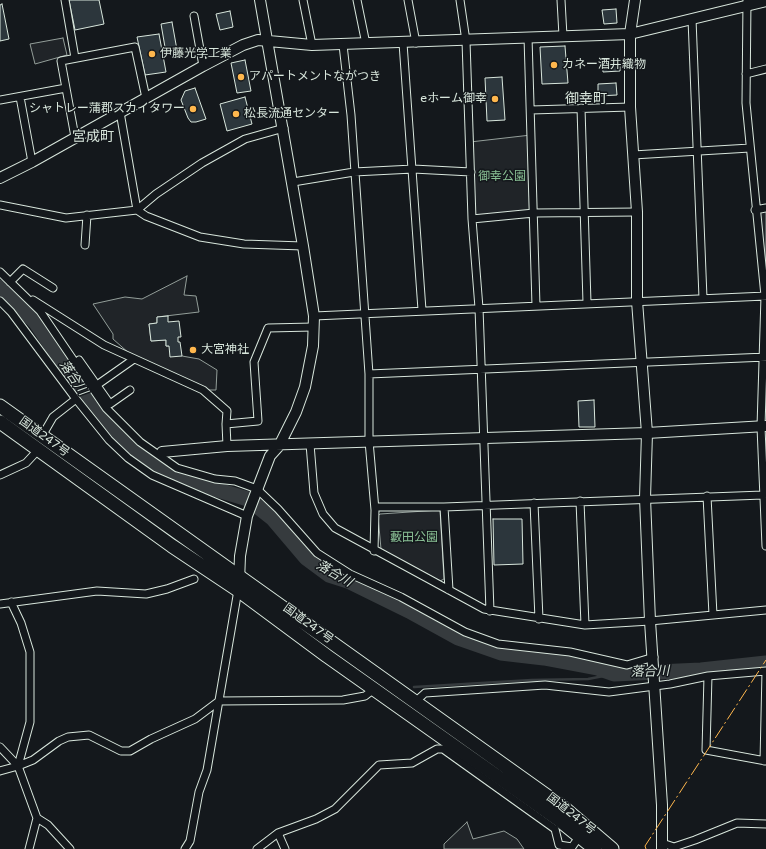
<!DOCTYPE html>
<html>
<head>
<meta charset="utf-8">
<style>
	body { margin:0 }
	canvas { display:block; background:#14181c }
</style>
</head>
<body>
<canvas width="766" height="849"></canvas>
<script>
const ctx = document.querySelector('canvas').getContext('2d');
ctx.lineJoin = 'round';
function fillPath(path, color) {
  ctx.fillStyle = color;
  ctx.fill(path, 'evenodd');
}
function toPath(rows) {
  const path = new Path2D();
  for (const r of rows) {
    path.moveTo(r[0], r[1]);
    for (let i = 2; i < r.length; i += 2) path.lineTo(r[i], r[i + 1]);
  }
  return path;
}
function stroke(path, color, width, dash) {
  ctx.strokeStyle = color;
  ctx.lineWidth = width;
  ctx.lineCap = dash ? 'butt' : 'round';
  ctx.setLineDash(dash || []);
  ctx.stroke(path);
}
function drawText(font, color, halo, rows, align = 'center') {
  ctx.font = font + ' "Varela Round","Noto Sans JP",sans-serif';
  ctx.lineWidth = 3;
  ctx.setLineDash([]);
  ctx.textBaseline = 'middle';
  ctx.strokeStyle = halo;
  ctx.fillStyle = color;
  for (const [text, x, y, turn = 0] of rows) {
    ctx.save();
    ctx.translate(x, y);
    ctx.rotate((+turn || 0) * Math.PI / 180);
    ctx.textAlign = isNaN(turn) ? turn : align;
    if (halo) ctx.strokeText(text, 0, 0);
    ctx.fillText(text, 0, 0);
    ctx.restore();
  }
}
const green = toPath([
	[63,38,67,55,35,64,30,44,63,38],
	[531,135,534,213,472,219,470,142,531,135],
	[766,208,766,296,755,210,766,208],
	[187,276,184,295,196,296,199,312,157,317,157,323,149,324,151,341,166,340,166,346,169,346,182,356,199,359,217,370,216,390,203,390,139,362,113,339,113,334,93,304,125,297,142,299,187,276],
	[440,510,444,579,440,581,381,549,378,516,380,514,440,510],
	[467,822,473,839,504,831,517,839,524,849,444,849,444,844,467,822]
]);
fillPath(green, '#202428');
stroke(green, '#939e99', 1);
stroke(toPath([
	[414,687,532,680,588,679,614,674]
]), '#363b3e', 2.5);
stroke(toPath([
	[0,287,36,323,98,415,133,449,154,465,181,479,248,499,272,518,306,558,329,575,348,581,409,611,458,638,501,653,544,658,597,668,614,674,701,670,766,663]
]), '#363b3e', 15);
const building = toPath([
	[69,0,99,0,104,24,75,30,69,0],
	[2,4,9,39,0,41,0,5,2,4],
	[616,9,617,23,604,24,602,10,616,9],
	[230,11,233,27,220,30,216,14,230,11],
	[172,22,177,50,166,53,161,24,172,22],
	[159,34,166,72,145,75,137,37,159,34],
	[565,46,568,83,542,84,540,47,565,46],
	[245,60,251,91,237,93,231,63,245,60],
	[620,61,620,71,603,72,602,62,620,61],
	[502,77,505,120,487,121,485,78,502,77],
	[616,83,617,95,598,96,598,84,616,83],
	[195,88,206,119,196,122,191,122,188,118,181,100,185,91,195,88],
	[245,97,252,124,227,131,220,104,245,97],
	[168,316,168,322,179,321,181,337,178,337,178,342,180,342,182,356,170,357,169,346,166,346,166,340,151,341,149,324,157,323,157,317,168,316],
	[594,400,595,427,579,427,578,401,594,400],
	[493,519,522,519,523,564,494,565,493,519]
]);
fillPath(building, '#2c363c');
stroke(building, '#d8e6dc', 1);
const street = toPath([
	[65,0,75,58],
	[303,0,312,45],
	[357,0,366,44],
	[408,0,416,43],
	[460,0,466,41,472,219,479,308,490,611],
	[561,0,563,36],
	[747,0,746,103,765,296,761,427,766,546],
	[194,16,203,66],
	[692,19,703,298],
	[528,37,536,306],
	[403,43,422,310],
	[343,45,351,115,369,374,369,441,375,510,374,551],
	[746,74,766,69],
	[20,97,32,162],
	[0,100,66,88],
	[581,108,587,303],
	[531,110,630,107],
	[120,112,137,210,146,216,200,237,244,244,303,246],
	[75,137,61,61,135,47,146,98],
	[633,155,750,148],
	[293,182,354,172,413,169,471,172],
	[0,205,66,218,137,210,156,194,202,163,245,139,284,128],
	[755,210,766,208],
	[472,219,534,213,637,212],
	[85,245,87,215],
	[0,272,40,311,106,408,140,442,177,468,215,479,235,481,257,489,278,509,317,553,350,574,401,597,465,632,498,644,570,652,627,665,654,657],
	[10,282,23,269,53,288],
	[33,300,104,345,203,390,227,411,226,424],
	[0,301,11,312,76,399,109,440,128,458,152,475,247,516],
	[314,316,766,296],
	[79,360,110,404,130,390],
	[369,374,766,357],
	[97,385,134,359],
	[42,436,53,417,76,399],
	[310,444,314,493,323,514,335,528,484,609,585,625,650,621,766,610],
	[227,446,226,424,258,421,254,362,268,328,313,327],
	[0,475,26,463,39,449],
	[707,496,713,615],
	[580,501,585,625],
	[534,503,539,619],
	[375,507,444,507,763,495],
	[444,507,449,590],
	[11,602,21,623,30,652,30,722,18,766],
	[0,604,97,591,146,594,167,589,194,579],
	[708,676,706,750,766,761],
	[415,702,425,693,545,685,609,692,670,684,708,676,766,671],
	[0,747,18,766,37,818,29,849],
	[764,761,766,671],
	[0,771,18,766,33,760,59,741,68,737,89,735,121,751,130,751,151,739,195,719,219,701,343,700,365,696,374,689],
	[37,818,48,825,70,849],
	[278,833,285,849],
	[662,843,674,847,695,840,737,823,766,824],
	[185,849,190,841,199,792,207,770,238,590],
	[257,849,278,833,316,819,335,809,379,765,412,763,437,749,443,749,555,829,559,845,572,847,579,837]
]);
const secondary = toPath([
	[635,0,630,34,630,107,637,212,637,301,647,433,645,498,650,621,662,805,662,849],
	[0,178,32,162,203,66,243,45,258,40,312,45,630,34,766,1],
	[162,452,227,446,647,433,766,426],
	[239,582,240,556,247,516,270,456,279,446,296,412,305,387,313,346,314,316,303,246,260,0]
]);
const highway = toPath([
	[0,406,564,808,612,849],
	[0,422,172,546,238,590,327,656,559,820,595,849]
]);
stroke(street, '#d8e6dc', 9);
stroke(secondary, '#d8e6dc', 12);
stroke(highway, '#d8e6dc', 15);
stroke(street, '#14181c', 7);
stroke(secondary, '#14181c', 10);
stroke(highway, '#14181c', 13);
stroke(toPath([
	[646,849,645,846,766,660]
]), '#ffb74d', 1, [14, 3, 2, 3]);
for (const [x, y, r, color] of [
	[152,54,4,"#ffb74d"],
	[554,65,4,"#ffb74d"],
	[241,77,4,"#ffb74d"],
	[495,99,4,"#ffb74d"],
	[193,109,4,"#ffb74d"],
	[236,114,4,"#ffb74d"],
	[193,350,4,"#ffb74d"]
]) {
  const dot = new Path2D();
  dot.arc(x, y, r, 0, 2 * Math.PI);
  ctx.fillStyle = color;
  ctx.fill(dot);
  stroke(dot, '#14181c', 1.5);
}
drawText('12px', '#d8e6dc', '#14181c', [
	["伊藤光学工業",160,54],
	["カネー酒井織物",562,65],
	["アパートメントながつき",249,77],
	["eホーム御幸",487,99,"right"],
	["シャトレー蒲郡スカイタワー",185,109,"right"],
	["松長流通センター",244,114],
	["大宮神社",201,350]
], 'left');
drawText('12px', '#8ac095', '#14181c', [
	["御幸公園",502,177],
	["藪田公園",414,538]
]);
drawText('12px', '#d8e6dc', '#14181c', [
	["国道247号",44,437,36],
	["国道247号",308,624,36],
	["国道247号",571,814,38]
]);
drawText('italic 13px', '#d8e6dc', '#14181c', [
	["落合川",73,378,56],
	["落合川",334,574,30],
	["落合川",650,672,-2]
]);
drawText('14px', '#d8e6dc', '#14181c', [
	["御幸町",586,99],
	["宮成町",93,137]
]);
</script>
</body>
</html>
